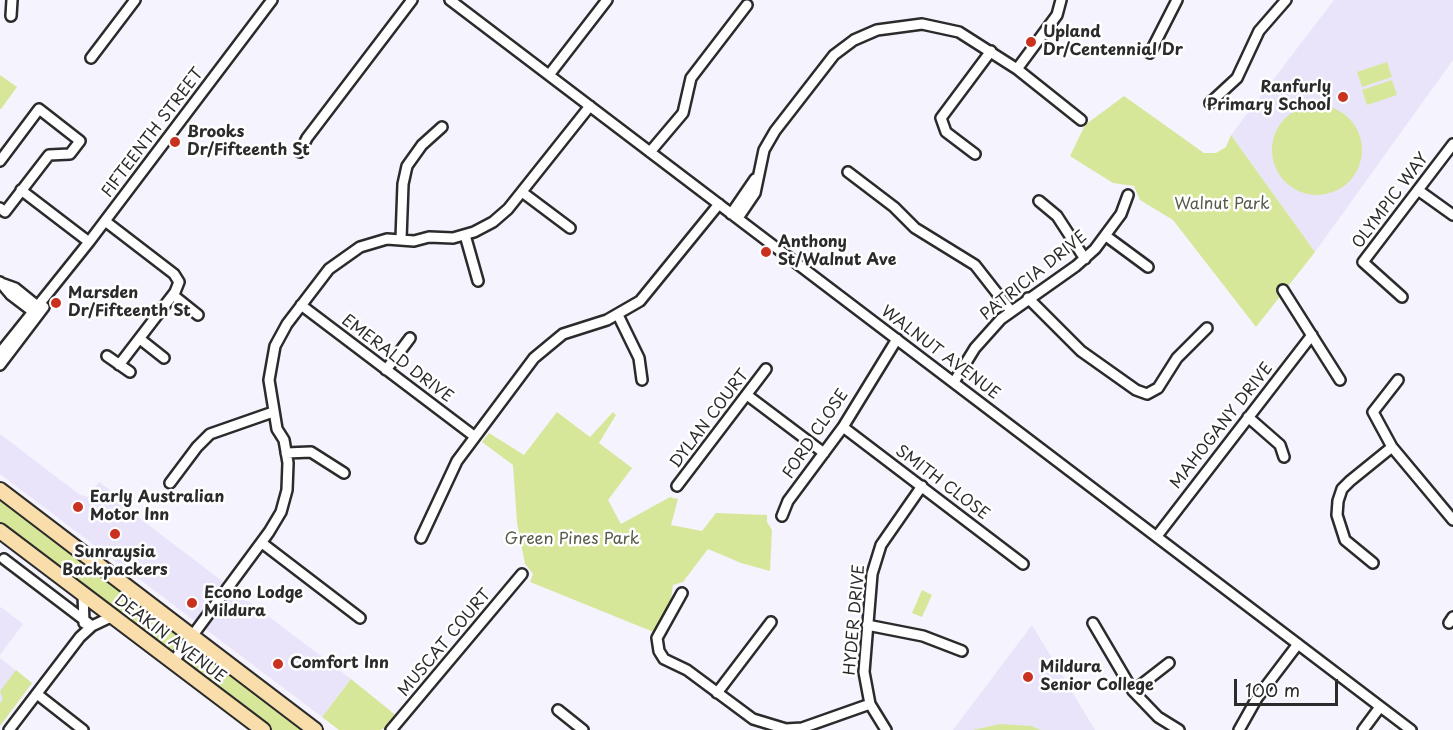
<!DOCTYPE html>
<html>
<head>
<meta charset="utf-8">
<style>
	body { margin:0 }
	#map { position:relative; width:1453px; height:730px; overflow:hidden; background:#f5f3fd; font-family:"Playpen Sans",sans-serif }
	canvas { display:block }
	.scale { position:absolute; left:1234px; top:679px; width:104px; height:27px; box-sizing:border-box; border:3px solid #2b2b2b; border-top:0; padding-left:8px; font-size:18px; line-height:21px; white-space:nowrap; color:#2b2b2b; -webkit-text-stroke:4px #fff; paint-order:stroke }
</style>
</head>
<body>
<div id="map">
<canvas width="1453" height="730"></canvas>
<div class="scale">100 m</div>
</div>
<script>
const ctx = document.querySelector('canvas').getContext('2d');
ctx.lineJoin = 'round';
function fillPath(path, color) {
  ctx.fillStyle = color;
  ctx.fill(path, 'evenodd');
}
function toPath(rows) {
  const path = new Path2D();
  for (const r of rows) {
    if (r.length === 3) {
      path.moveTo(r[0] + r[2], r[1]);
      path.arc(r[0], r[1], r[2], 0, 2 * Math.PI);
      continue;
    }
    path.moveTo(r[0], r[1]);
    for (let i = 2; i < r.length; i += 2) path.lineTo(r[i], r[i + 1]);
  }
  return path;
}
function stroke(path, color, width, dash) {
  ctx.strokeStyle = color;
  ctx.lineWidth = width;
  ctx.lineCap = dash ? 'butt' : 'round';
  ctx.setLineDash(dash || []);
  ctx.stroke(path);
}
function drawText(font, color, halo, rows, align = 'center') {
  ctx.font = font + ' "Playpen Sans",sans-serif';
  ctx.lineWidth = 5;
  ctx.setLineDash([]);
  ctx.textBaseline = 'middle';
  ctx.strokeStyle = halo;
  ctx.fillStyle = color;
  for (const [text, x, y, turn = 0] of rows) {
    ctx.save();
    ctx.translate(x, y);
    ctx.rotate((+turn || 0) * Math.PI / 180);
    ctx.textAlign = isNaN(turn) ? turn : align;
    if (halo) ctx.strokeText(text, 0, 0);
    ctx.fillText(text, 0, 0);
    ctx.restore();
  }
}
fillPath(toPath([
	[1334,0,1453,0,1453,60,1315,252,1231,135],
	[0,434,80,495,88,497,99,482,111,491,109,495,351,679,322,717,0,474],
	[1,607,23,624,0,655,0,608],
	[1032,625,1095,730,953,730],
	[0,658,32,683,0,726]
]), '#e9e4fa');
fillPath(toPath([
	[1387,62,1392,77,1362,87,1357,72],
	[0,75,17,87,1,109,0,109],
	[1392,80,1397,95,1367,105,1362,90],
	[1124,96,1204,153,1216,153,1226,147,1231,135,1315,252,1256,327,1173,220,1140,200,1134,186,1113,183,1070,156,1085,125],
	[1317,150,45],
	[557,412,590,437,613,412,616,415,599,443,632,468,608,500,621,524,670,497,678,499,671,525,702,531,716,513,767,515,767,522,772,530,770,571,741,563,708,549,683,582,673,585,670,605,656,633,530,582,533,574,525,564,517,523,513,465,482,442,489,433,524,455],
	[0,496,183,636,174,652,171,653,0,525],
	[922,590,932,595,922,617,912,613],
	[192,645,307,730,271,730,182,663,182,658],
	[16,670,32,683,0,726,0,703,3,699,0,691],
	[351,679,398,717,390,726,380,730,339,730,322,717],
	[1000,724,1031,726,1041,730,973,730]
]), '#d7e79a');
const minor = toPath([
	[450,0,1411,730],
	[11,16,12,0],
	[1150,53,1177,0],
	[91,58,135,0],
	[1017,69,1057,15,1061,0],
	[549,75,607,0],
	[1210,103,1237,78,1259,31,1286,0],
	[300,152,307,138,412,0],
	[650,152,683,113,691,78,747,5],
	[975,154,946,132,941,118,991,51],
	[0,161,39,109,80,141,70,154,49,155,5,212,0,208],
	[848,172,894,207,915,228,975,265,1011,311],
	[21,190,89,242],
	[1418,190,1453,215],
	[522,192,570,228],
	[1039,201,1057,216,1085,259],
	[731,214,755,179],
	[738,218,755,193,764,150,775,131,834,55,854,40,877,30,922,24,959,32,1017,69,1081,120],
	[105,221,174,274,179,282,175,292,119,365],
	[465,235,478,281],
	[1106,236,1148,267],
	[401,239,403,184,407,166,422,145,442,127],
	[0,282,11,295,36,314],
	[1,283,15,288,41,309],
	[1283,290,1340,380],
	[173,295,198,315],
	[1402,297,1363,262,1453,144],
	[1028,298,1081,351,1136,390,1147,394,1158,388,1177,358,1207,328],
	[301,305,474,436],
	[618,315,639,358,642,380],
	[140,339,164,358],
	[0,353,89,242,272,0],
	[107,356,130,372],
	[0,365,44,307],
	[386,370,410,338],
	[1398,380,1373,412,1392,447,1453,520],
	[954,382,975,348,1001,319,1076,266,1095,249,1121,214,1128,195],
	[747,395,824,453],
	[1248,417,1280,445,1284,457],
	[843,427,1023,564],
	[286,453,311,452,344,473],
	[170,483,197,447,210,434,273,412],
	[677,486,766,369],
	[782,516,788,501,843,427,897,339],
	[1157,536,1312,335],
	[421,538,457,461,534,358,563,334,607,320,640,301,719,204],
	[262,543,360,618],
	[4,559,92,626],
	[1373,563,1345,540,1337,515,1338,501,1342,489,1350,481,1392,447],
	[83,593,84,623],
	[682,593,657,638,659,651,664,659,687,670,753,719,786,729,802,728,870,704],
	[1093,623,1133,691,1158,717,1179,730],
	[1449,623,1453,617],
	[867,625,923,636,962,651],
	[173,662,269,532,281,512,287,490,288,463,284,440,277,429,269,380,275,346,287,324,329,269,360,247,387,239,414,241,429,237,453,238,474,232,493,222,508,209,590,106],
	[1133,691,1169,663],
	[717,693,771,622],
	[37,694,83,730],
	[558,710,583,730],
	[9,730,80,637,92,626,113,616],
	[391,730,522,574],
	[886,730,870,704,864,672,872,574,881,545,922,486],
	[1239,730,1257,698,1298,644],
	[1363,730,1380,707]
]);
const highway = toPath([
	[0,490,315,730],
	[0,531,263,730]
]);
stroke(minor, '#2b2b2b', 14);
stroke(highway, '#2b2b2b', 18);
stroke(minor, '#fff', 9);
stroke(highway, '#f9deab', 14);
for (const [x, y, r, color] of [
	[1031,42,6,"#c8321e"],
	[1343,97,6,"#c8321e"],
	[175,142,6,"#c8321e"],
	[766,252,6,"#c8321e"],
	[56,303,6,"#c8321e"],
	[78,507,6,"#c8321e"],
	[115,534,6,"#c8321e"],
	[192,603,6,"#c8321e"],
	[278,664,6,"#c8321e"],
	[1028,677,6,"#c8321e"]
]) {
  const dot = new Path2D();
  dot.arc(x, y, r, 0, 2 * Math.PI);
  ctx.fillStyle = color;
  ctx.fill(dot);
  stroke(dot, '#fff', 2);
}
drawText('bold 16px', '#2b2b2b', '#fff', [
	["Upland",1043,33],
	["Dr/Centennial Dr",1043,51],
	["Ranfurly",1331,88,"right"],
	["Primary School",1331,106,"right"],
	["Brooks",187,133],
	["Dr/Fifteenth St",187,151],
	["Anthony",778,243],
	["St/Walnut Ave",778,261],
	["Marsden",68,294],
	["Dr/Fifteenth St",68,312],
	["Early Australian",90,498],
	["Motor Inn",90,516],
	["Sunraysia",115,553,"center"],
	["Backpackers",115,571,"center"],
	["Econo Lodge",204,594],
	["Mildura",204,612],
	["Comfort Inn",290,664],
	["Mildura",1040,668],
	["Senior College",1040,686]
], 'left');
drawText('16px', '#2b2b2b', '#fff', [
	["FIFTEENTH STREET",153,133,-53],
	["OLYMPIC WAY",1391,201,-53],
	["PATRICIA DRIVE",1034,276,-39],
	["WALNUT AVENUE",940,353,37],
	["EMERALD DRIVE",397,359,37],
	["DYLAN COURT",710,419,-53],
	["MAHOGANY DRIVE",1222,426,-52],
	["FORD CLOSE",816,434,-56],
	["SMITH CLOSE",942,483,37],
	["HYDER DRIVE",855,620,-85],
	["DEAKIN AVENUE",170,639,37],
	["MUSCAT COURT",445,643,-50]
]);
drawText('16px', '#565a47', '#fff', [
	["Walnut Park",1222,205],
	["Green Pines Park",572,540]
]);
</script>
</body>
</html>
